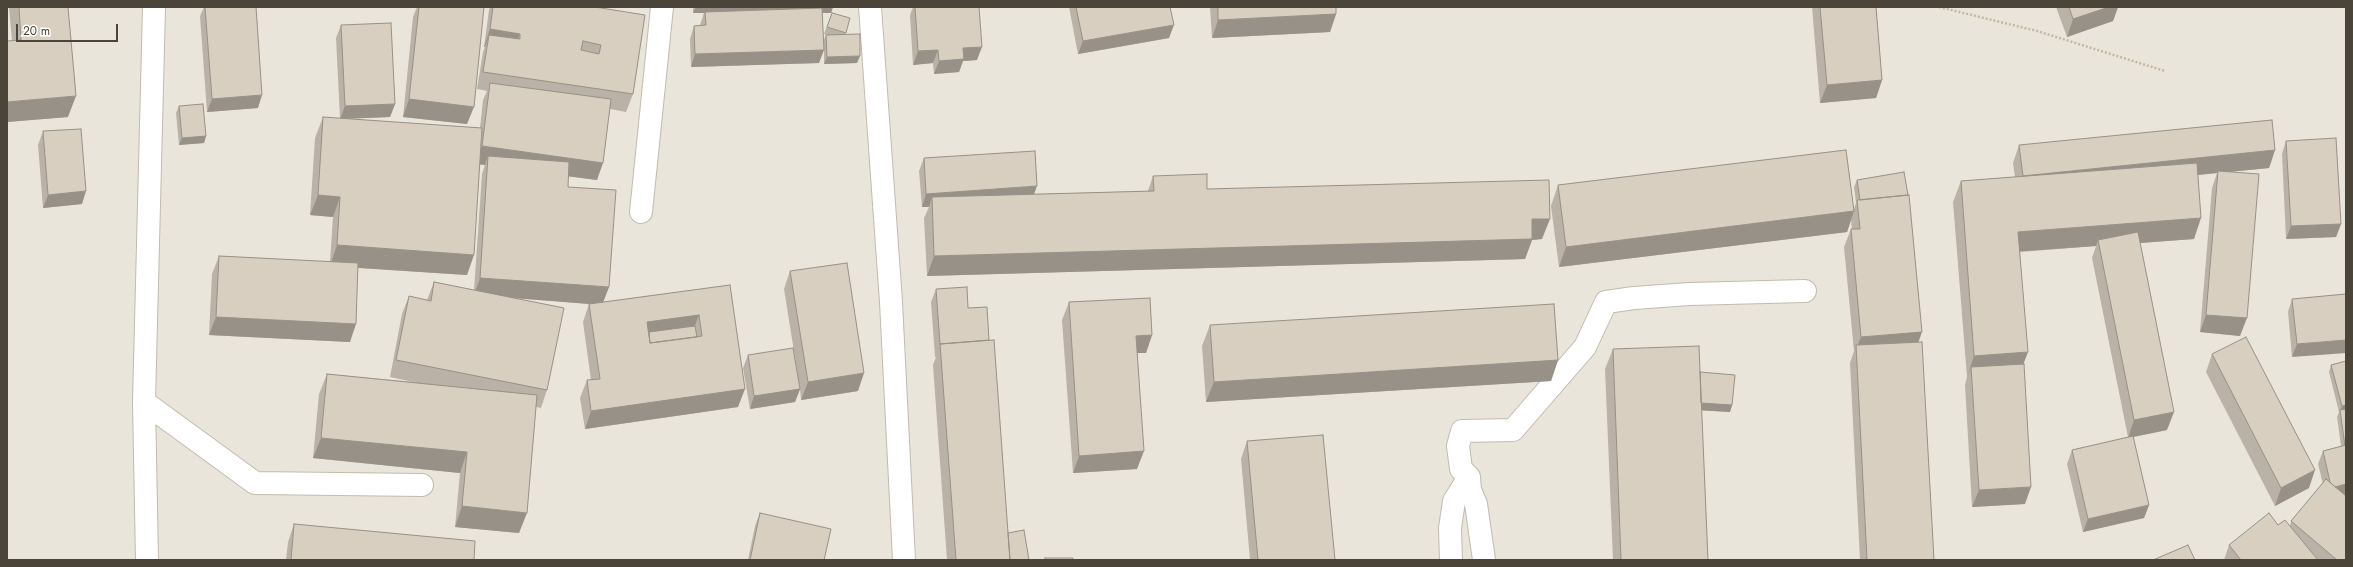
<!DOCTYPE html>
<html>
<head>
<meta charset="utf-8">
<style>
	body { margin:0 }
	#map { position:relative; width:2353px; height:567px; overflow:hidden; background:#f6f3ec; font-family:Jost,sans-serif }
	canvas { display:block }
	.frame { position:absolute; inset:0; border:8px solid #4b4439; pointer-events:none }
	.scale { position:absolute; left:16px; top:24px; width:102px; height:18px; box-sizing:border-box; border:2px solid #4b4439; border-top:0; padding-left:5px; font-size:12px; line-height:14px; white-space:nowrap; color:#4b4439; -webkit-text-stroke:3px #fff; paint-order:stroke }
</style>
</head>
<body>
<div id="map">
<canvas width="2353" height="567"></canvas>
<div class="frame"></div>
<div class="scale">20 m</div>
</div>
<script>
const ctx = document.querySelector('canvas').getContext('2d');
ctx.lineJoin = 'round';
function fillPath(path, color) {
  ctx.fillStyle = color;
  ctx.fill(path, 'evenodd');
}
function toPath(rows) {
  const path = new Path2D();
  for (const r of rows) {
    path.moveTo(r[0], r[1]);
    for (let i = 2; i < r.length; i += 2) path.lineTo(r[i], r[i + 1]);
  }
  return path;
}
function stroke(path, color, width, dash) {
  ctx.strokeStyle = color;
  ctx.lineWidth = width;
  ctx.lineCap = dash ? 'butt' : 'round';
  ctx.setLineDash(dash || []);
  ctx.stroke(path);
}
fillPath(toPath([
	[7,7,2346,7,2346,560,7,560]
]), '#eae5da');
const minor = toPath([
	[870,7,891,302,904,560],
	[641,212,662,7],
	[144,402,255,483,422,485],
	[147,560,144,402,154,7],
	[1451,560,1450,528,1454,501,1469,477],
	[1484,560,1476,504,1470,490,1469,477,1461,469,1458,446,1462,431,1513,430,1585,347,1606,302,1634,298,1689,294,1805,291]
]);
stroke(minor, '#c2bbae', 24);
stroke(toPath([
	[1939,7,2037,31,2165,71]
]), '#c4b79f', 2.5, [2, 2]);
stroke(minor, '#fff', 22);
fillPath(toPath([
	[9,7,68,7,68,117,7,122,7,41,12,41],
	[204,7,256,7,258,108,207,112,200,16],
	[417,7,482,7,467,124,403,117,413,17],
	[490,7,595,7,633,94,626,112,610,109,597,180,568,176,568,187,609,287,603,302,730,285,738,407,585,429,580,398,587,380,591,380,583,322,589,304,591,304,517,298,547,390,541,408,536,407,519,533,455,527,460,473,313,458,319,394,327,374,413,382,390,377,402,314,409,296,427,300,434,282,474,290,482,174,485,165,480,164,467,275,358,268,350,342,209,335,212,274,219,256,330,262,333,217,310,215,315,138,323,117,340,119,336,38,341,25,395,104,390,117,343,119,480,128,483,100,487,91,477,89,483,52,485,47,484,47,489,10],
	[693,7,833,7,831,13,822,13,823,42,826,35,827,35,824,34,832,13,850,18,845,34,857,63,824,64,824,47,819,63,691,67,690,39,694,26,700,25,704,13,693,13],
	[913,7,979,7,977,60,963,61,959,72,934,74,933,63,913,65,910,15],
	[1069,7,1170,7,1169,38,1078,54],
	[1210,7,1336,7,1336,14,1330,32,1212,38],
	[1812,7,1876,7,1882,80,1876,98,1820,103],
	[2056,7,2118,7,2113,21,2067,37],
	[179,106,206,136,204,143,179,145,176,113],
	[43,131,82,204,43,208,38,145],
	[2286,141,2341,224,2336,237,2286,239,2282,154],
	[2019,145,2275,150,2269,168,2229,172,2240,336,2200,332,2212,188,2217,173,2198,175,2194,239,2140,243,2167,430,2133,437,2149,505,2144,518,2083,532,2067,464,2072,450,2128,437,2092,258,2096,246,2020,252,2024,364,2025,504,1972,507,1965,385,1967,377,1953,202,1961,181,2015,177,2013,163],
	[924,158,1034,194,1148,191,1153,176,1207,189,1542,239,1532,240,1525,259,927,276,924,218,929,207,922,207,919,171],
	[1857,180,1918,342,1934,560,1860,560,1850,363,1854,351,1844,247,1851,229,1852,229,1851,220,1847,232,1559,267,1551,206,1558,185,1854,209,1856,203,1854,187],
	[790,271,858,391,801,400,800,389,795,402,750,409,743,368,748,355,800,389,784,289],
	[936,289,968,308,989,341,1008,533,1029,560,947,560,933,365,936,357,935,357,931,302],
	[2346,294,2292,357,2288,312,2292,299],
	[1069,302,1152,335,1146,353,1137,353,1137,469,1073,473,1062,320],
	[1210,325,1558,360,1551,381,1206,402,1202,346],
	[1613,349,1700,372,1732,405,1730,412,1701,410,1708,560,1613,560,1605,369],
	[2212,354,2309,488,2275,506,2206,372],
	[2346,361,2346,560,2224,560,2229,545,2278,525,2290,526,2291,521,2323,484,2318,464,2323,451,2341,446,2337,417,2339,412,2329,372,2331,365],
	[1247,441,1335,560,1250,560,1241,459],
	[760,513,824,560,748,560,755,526],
	[294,524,474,560,286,560,288,542]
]), '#bab2a6');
fillPath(toPath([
	[696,7,833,7,831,13,693,13],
	[2109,7,2118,7,2113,21,2067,37,2073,19],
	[1336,14,1330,32,1212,38,1218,20],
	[1174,25,1169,38,1078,54,1083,41],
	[490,29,520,34,513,51,489,35,485,47,484,47],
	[982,47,977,60,963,61,959,72,934,74,939,61,963,48],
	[824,50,819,63,691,67,695,54],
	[938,50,933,63,913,65,918,51],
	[860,56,857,63,824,64,827,57],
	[1882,80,1876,98,1820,103,1827,85],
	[262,95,258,108,207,112,212,99],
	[76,96,68,117,7,122,7,102],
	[409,99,474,107,467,124,403,117],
	[395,104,390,117,340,119,345,106],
	[206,136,204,143,179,145,182,138],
	[482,146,603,163,597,180,488,166,488,156,485,165,475,164],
	[2275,150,2269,168,2218,173,2218,171,2217,173,2016,193,2023,176],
	[1037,186,1032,200,932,197,929,207,922,207,926,194],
	[86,191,82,204,43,208,48,195],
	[318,195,340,197,333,217,310,215],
	[1854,211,1847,232,1559,267,1566,247],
	[2201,218,2194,239,2099,246,2098,240,2096,246,2011,252,2018,232],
	[1532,219,1550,219,1542,239,1532,240,1525,259,927,276,934,256],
	[2341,224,2336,237,2286,239,2291,226],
	[337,245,474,255,467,275,330,266],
	[480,278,609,287,602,305,474,295],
	[699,315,692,333,644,339,647,322],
	[2206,315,2247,318,2240,336,2200,332],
	[216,317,356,324,350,342,209,335],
	[1922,332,1916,349,1856,349,1861,337],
	[1152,335,1146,353,1130,353,1136,336],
	[2346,340,2346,353,2292,357,2297,344],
	[2028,352,2020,373,1971,367,1967,377,1974,356],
	[1558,360,1551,381,1206,402,1214,382],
	[864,373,858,391,801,400,808,382],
	[745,389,738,407,585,429,591,411],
	[800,389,795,402,750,409,754,396],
	[1697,402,1732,405,1730,412,1694,410],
	[2346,405,2346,411,2340,411,2342,406],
	[2174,412,2167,430,2128,438,2134,420],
	[321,438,467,452,460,473,313,458],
	[1144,451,1137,469,1073,473,1079,456],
	[2315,470,2309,488,2275,506,2281,488],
	[2346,484,2346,496,2331,488],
	[2031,487,2025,504,1972,507,1979,490],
	[2149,505,2144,518,2083,532,2088,519],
	[462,506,527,513,519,533,455,527]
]), '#979187');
const building = toPath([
	[19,7,68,7,76,96,7,102,7,41,21,40,19,7],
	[205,7,256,7,262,95,212,99,205,7],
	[419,7,484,7,474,107,409,99,419,7],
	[493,7,595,7,645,15,633,94,483,72,489,35,520,39,520,34,490,29,493,7],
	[583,41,601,45,599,54,581,50,583,41],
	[915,7,979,7,982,47,963,48,964,59,939,61,938,50,918,51,915,7],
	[1076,7,1170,7,1174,25,1083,41,1076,7],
	[1218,7,1336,7,1336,14,1218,20,1218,7],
	[1820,7,1876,7,1882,80,1827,85,1820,7],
	[2069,7,2109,7,2073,19,2069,7],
	[822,8,824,50,695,54,694,26,706,25,705,12,822,8],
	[832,13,850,18,846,33,827,27,832,13],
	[391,23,395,104,345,106,341,25,391,23],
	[860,34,860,56,827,57,826,35,860,34],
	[490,83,611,99,603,163,482,146,490,83],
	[203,104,206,136,182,138,179,106,203,104],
	[323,117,482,128,474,255,337,245,340,197,318,195,323,117],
	[2272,120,2275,150,2023,176,2019,145,2272,120],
	[81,129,86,191,48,195,43,131,81,129],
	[2336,138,2341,224,2291,226,2286,141,2336,138],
	[1846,150,1854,211,1566,247,1558,185,1846,150],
	[1035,151,1037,186,926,194,924,158,1035,151],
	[488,156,569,162,568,187,616,190,609,287,480,278,488,156],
	[2197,163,2201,218,2018,232,2028,352,1974,356,1961,181,2197,163],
	[2218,171,2259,174,2247,318,2206,315,2218,171],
	[1904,172,1908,195,1860,200,1857,180,1904,172],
	[1207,174,1207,189,1549,180,1550,219,1532,219,1532,239,934,256,932,197,1154,191,1153,176,1207,174],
	[1909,195,1922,332,1861,337,1851,229,1860,229,1857,200,1909,195],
	[2138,232,2174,412,2134,420,2098,240,2138,232],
	[219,256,358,263,356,324,216,317,219,256],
	[847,263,864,373,808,382,790,271,847,263],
	[434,282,564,308,547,390,396,360,409,296,431,301,434,282],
	[730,285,745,389,591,411,587,380,600,379,589,304,730,285],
	[699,315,702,336,650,343,647,322,699,315],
	[967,287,968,308,987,307,989,340,940,344,936,289,967,287],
	[2346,294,2346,340,2297,344,2292,299,2346,294],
	[1150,298,1152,335,1136,336,1144,451,1079,456,1069,302,1150,298],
	[1554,304,1558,360,1214,382,1210,325,1554,304],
	[695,326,697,337,650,343,649,332,695,326],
	[2246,337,2315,470,2281,488,2212,354,2246,337],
	[994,340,1010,560,956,560,940,344,994,340],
	[1922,342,1934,560,1867,560,1856,345,1922,342],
	[1699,346,1708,560,1621,560,1613,349,1699,346],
	[793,348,800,389,754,396,748,355,793,348],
	[2346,361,2346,405,2342,406,2331,365,2346,361],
	[2024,364,2031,487,1979,490,1971,367,2024,364],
	[1700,372,1735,375,1732,405,1701,403,1700,372],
	[327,374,537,395,527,513,462,506,467,452,321,438,327,374],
	[2346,409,2346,445,2345,446,2340,410,2346,409],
	[1323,435,1335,560,1258,560,1247,441,1323,435],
	[2133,436,2149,505,2088,519,2072,450,2133,436],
	[2346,445,2346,484,2335,487,2330,482,2323,451,2346,445],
	[2326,479,2346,496,2346,560,2337,560,2291,521,2326,479],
	[760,513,831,529,824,560,750,560,760,513],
	[2269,513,2278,525,2285,520,2318,560,2241,560,2229,545,2269,513],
	[294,524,475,541,474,560,291,560,294,524],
	[1024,530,1029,560,1010,560,1008,533,1024,530],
	[2188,545,2195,560,2153,560,2188,545],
	[1045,558,1073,558,1073,560,1045,560,1045,558]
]);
fillPath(building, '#d8cfc1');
stroke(building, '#979187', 1);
</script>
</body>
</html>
